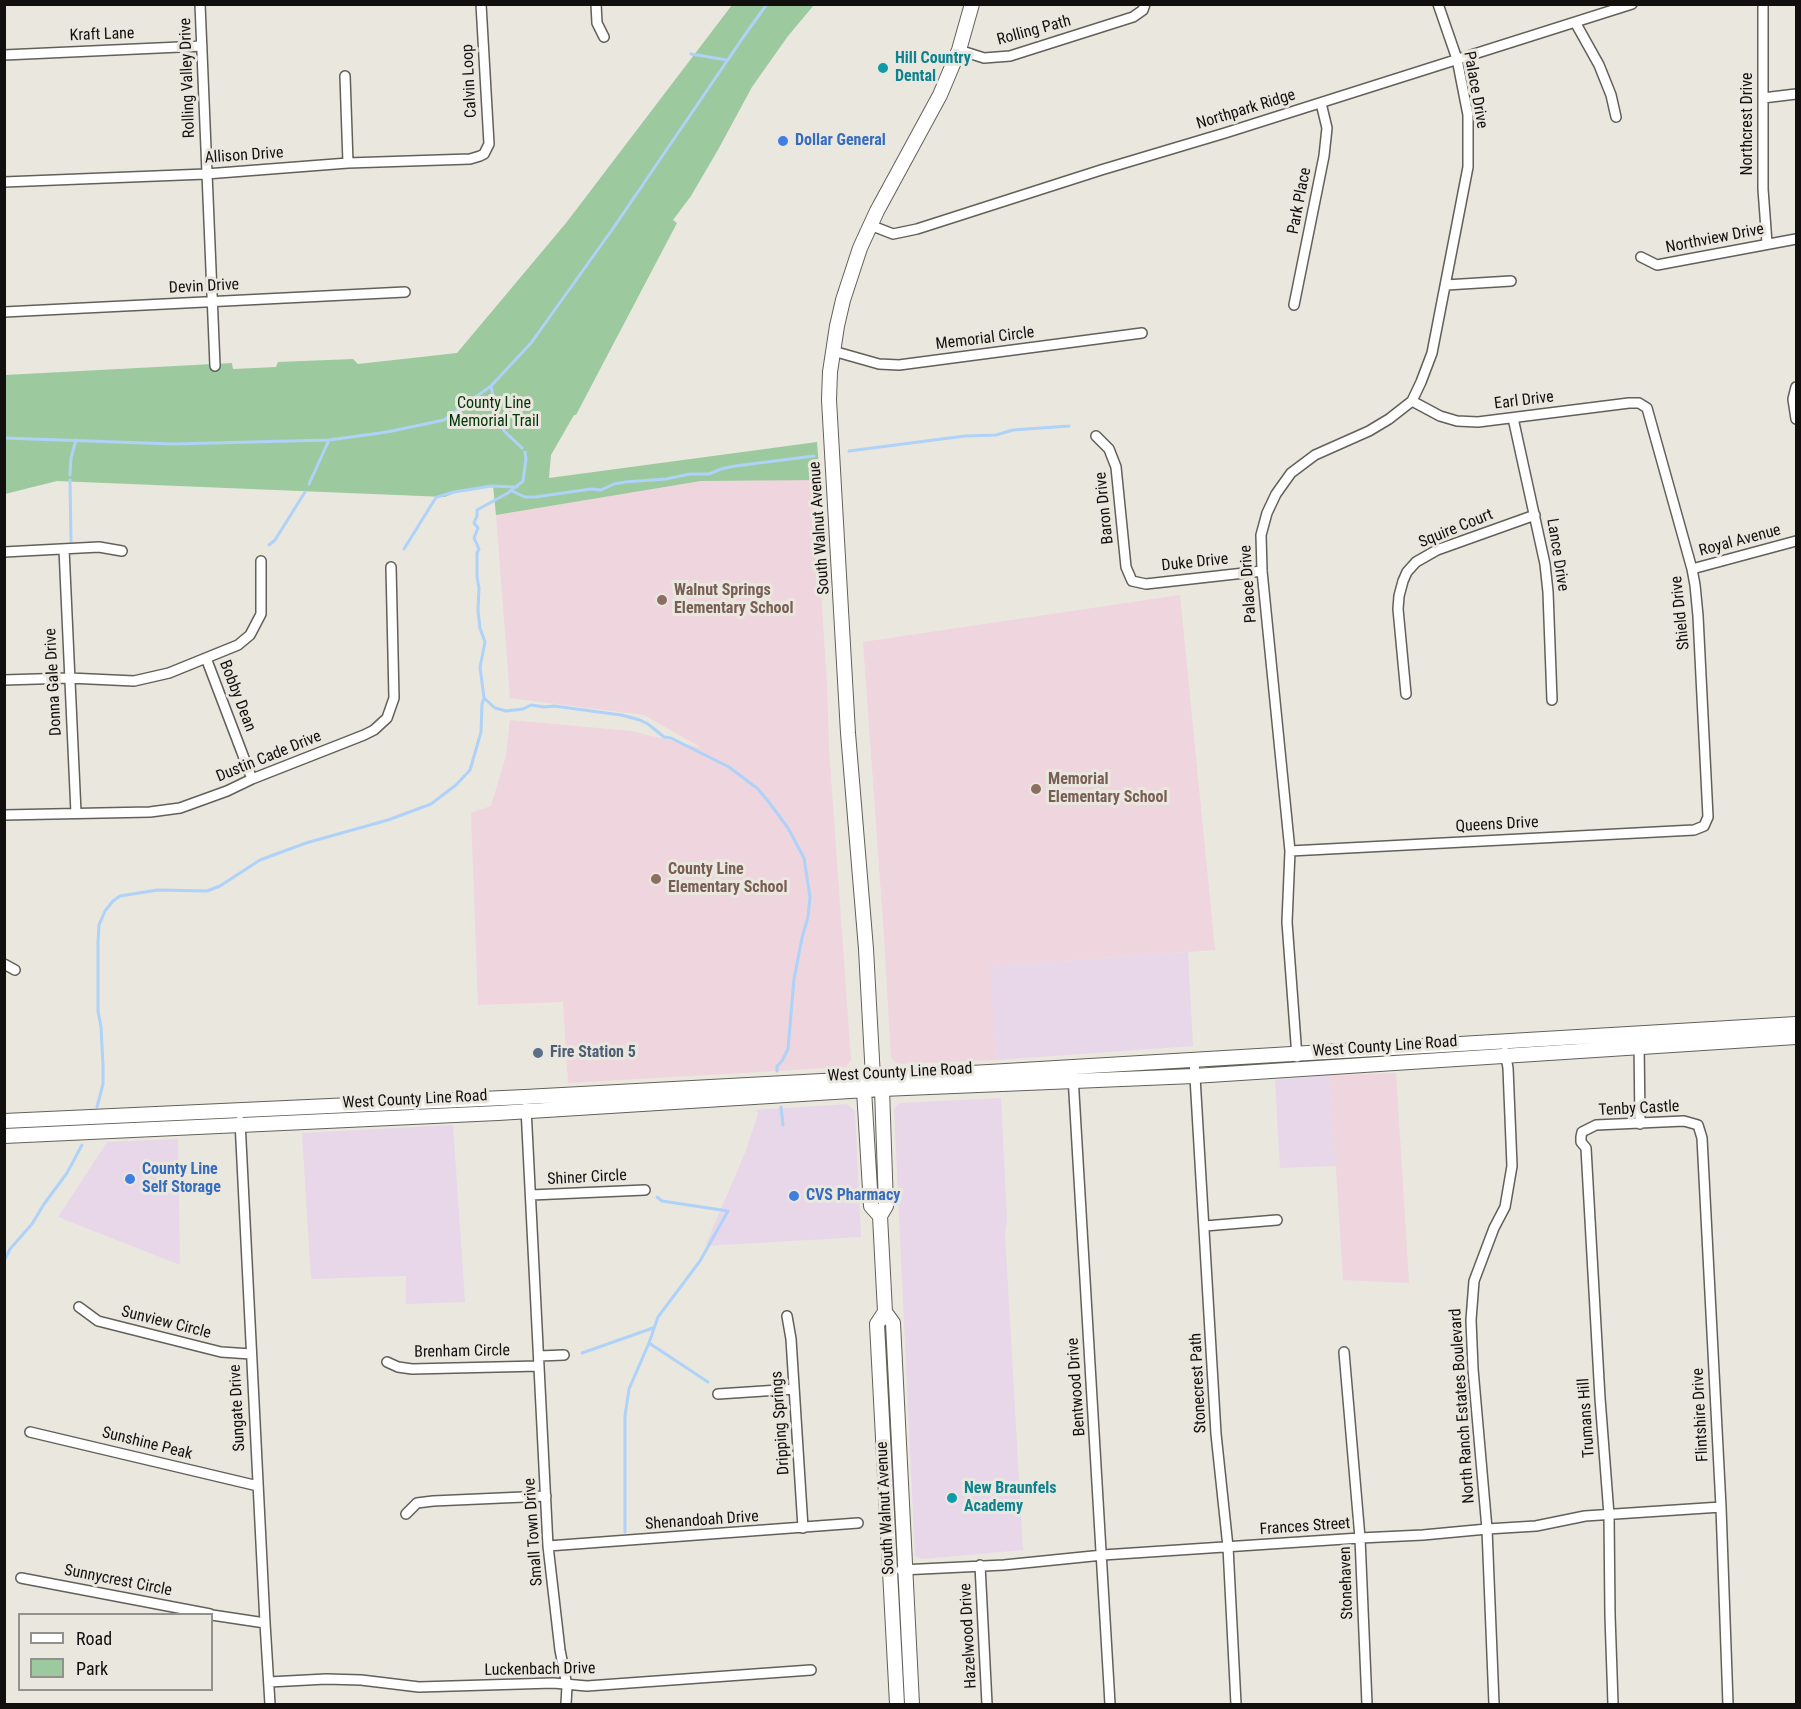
<!DOCTYPE html>
<html>
<head>
<meta charset="utf-8">
<style>
	body { margin:0 }
	#map { position:relative; width:1801px; height:1709px; overflow:hidden; background:#eae7df; font-family:"Roboto Condensed",sans-serif }
	canvas { display:block }
	.frame { position:absolute; inset:0; border:6px solid #11100e; pointer-events:none }
	.legend { position:absolute; left:18px; top:1613px; width:195px; height:78px; box-sizing:border-box; background:#eae7df; border:2px solid #93918b; margin:0; padding:8px 10px; list-style:none; font-size:18px; color:#11100e }
	.legend li { display:flex; align-items:center; gap:12px; height:30px }
	.legend b { width:30px; border:2px solid #93918b }
</style>
</head>
<body>
<div id="map">
<canvas width="1801" height="1709"></canvas>
<div class="frame"></div>
<ul class="legend">
<li><b style="height:8px;background:#fff"></b>Road</li>
<li><b style="height:16px;background:#9cca9e"></b>Park</li>
</ul>
</div>
<script>
const ctx = document.querySelector('canvas').getContext('2d');
ctx.lineJoin = 'round';
function fillPath(path, color) {
  ctx.fillStyle = color;
  ctx.fill(path, 'evenodd');
}
function toPath(rows) {
  const path = new Path2D();
  for (const r of rows) {
    path.moveTo(r[0], r[1]);
    for (let i = 2; i < r.length; i += 2) path.lineTo(r[i], r[i + 1]);
  }
  return path;
}
function stroke(path, color, width, dash) {
  ctx.strokeStyle = color;
  ctx.lineWidth = width;
  ctx.lineCap = dash ? 'butt' : 'round';
  ctx.setLineDash(dash || []);
  ctx.stroke(path);
}
function drawText(font, color, halo, rows, align = 'center') {
  ctx.font = font + ' "Roboto Condensed",sans-serif';
  ctx.lineWidth = 6;
  ctx.setLineDash([]);
  ctx.textBaseline = 'middle';
  ctx.strokeStyle = halo;
  ctx.fillStyle = color;
  for (const [text, x, y, turn = 0] of rows) {
    ctx.save();
    ctx.translate(x, y);
    ctx.rotate((+turn || 0) * Math.PI / 180);
    ctx.textAlign = isNaN(turn) ? turn : align;
    if (halo) ctx.strokeText(text, 0, 0);
    ctx.fillText(text, 0, 0);
    ctx.restore();
  }
}
fillPath(toPath([
	[1188,952,1193,1046,996,1060,989,966],
	[1330,1075,1336,1166,1280,1168,1275,1080],
	[1001,1098,1007,1221,1005,1234,1023,1550,922,1559,915,1556,894,1109,899,1103],
	[847,1104,855,1111,861,1237,705,1246,745,1153,758,1114,756,1110],
	[453,1125,465,1302,406,1304,406,1276,311,1279,302,1133],
	[178,1139,180,1265,58,1217,107,1142]
]), '#e8d7e8');
fillPath(toPath([
	[814,479,827,685,829,749,851,1060,846,1067,568,1083,563,1002,478,1005,471,813,491,806,506,756,510,720,631,731,702,748,644,715,510,698,496,515,701,481],
	[1180,595,1215,950,990,966,996,1060,898,1064,891,1058,884,936,863,642],
	[1396,1073,1409,1283,1343,1280,1330,1075]
]), '#efd5dd');
fillPath(toPath([
	[732,5,814,5,788,36,752,87,719,148,691,196,673,220,677,223,576,415,574,415,551,455,549,478,817,442,820,480,701,481,496,515,493,485,459,491,445,497,57,481,5,494,5,375,232,363,233,369,276,367,278,362,353,359,358,364,457,353,566,223]
]), '#9cca9e');
stroke(toPath([
	[691,54,727,60],
	[491,386,496,410,504,431,522,448],
	[4,438,173,444,329,440,387,432,444,420,491,386,531,343,614,227,744,36,767,4],
	[849,451,965,436,996,435,1013,430,1069,426],
	[70,475,71,458,76,440],
	[70,480,71,541],
	[309,484,329,440],
	[512,491,525,497,535,497,591,489,601,490,614,484,625,482,666,479,690,474,709,474,721,469,735,466,814,456],
	[269,545,275,540,305,492],
	[404,549,435,499,437,497,454,492,491,486,517,487],
	[484,698,495,708,506,711,523,709,531,705,544,707,554,706,621,715,640,720,648,724,664,737,671,738,729,767,758,789,768,801,788,828,804,858,810,897,808,917,802,938,794,979,788,1049,782,1061,777,1066,777,1071],
	[97,1107,103,1084,103,1065,101,1027,98,1011,98,942,99,925,105,911,113,901,120,896,158,890,207,891,220,886,260,860,306,843,388,820,431,804,456,785,470,770,481,732,482,704,484,698,480,667,485,642,480,628,478,611,479,588,477,577,477,553,479,549,474,538,478,528,474,523,477,516,477,510,508,493,523,481,526,459,525,452],
	[781,1107,783,1125],
	[4,1261,10,1249,32,1224,44,1204,67,1173,82,1145],
	[649,1343,708,1382],
	[582,1353,653,1328],
	[625,1532,625,1416,629,1389,649,1343,658,1317,700,1261,728,1211,662,1201,657,1197]
]), '#aed2f8', 3);
const street = toPath([
	[200,4,215,366],
	[596,4,597,23,604,37],
	[1763,4,1763,189,1767,243],
	[1575,22,1599,65,1611,95,1616,117],
	[959,50,984,58,1010,56,1133,17,1143,10,1145,4],
	[4,55,202,46],
	[345,76,348,163],
	[1763,98,1796,94],
	[4,182,206,174,348,163,470,159,480,156,484,154,489,144,481,4],
	[870,225,893,234,917,229,1101,170,1225,133,1632,4],
	[1641,257,1657,265,1796,239],
	[1446,285,1511,281],
	[1294,305,1324,156,1327,128,1321,103],
	[4,312,405,292],
	[833,351,879,364,899,365,1142,333],
	[1796,387,1793,399,1796,419],
	[1513,418,1545,564,1548,592,1552,700],
	[1096,436,1109,449,1116,467,1126,567,1132,581,1146,584,1262,571],
	[64,549,76,813],
	[4,552,99,547,122,551],
	[1692,569,1796,541],
	[206,658,252,779],
	[4,680,69,678,134,681,169,673,238,645,250,635,261,614,261,561],
	[1406,694,1398,609,1399,596,1403,581,1407,572,1416,562,1437,550,1535,515],
	[4,815,150,812,180,808,227,791,252,779,364,735,374,730,387,718,394,698,391,567],
	[1290,851,1694,830,1704,826,1708,817,1698,616,1695,585,1692,569,1647,408,1639,403,1629,403,1478,422,1457,421,1440,416,1412,401],
	[4,964,15,970],
	[1639,1041,1640,1124],
	[1297,1057,1287,922,1290,851,1262,571,1261,535,1267,513,1276,494,1291,473,1315,455,1369,431,1389,419,1412,401,1421,382,1432,353,1468,167,1468,115,1457,59,1438,4],
	[1194,1060,1216,1434,1228,1547,1236,1704],
	[1073,1076,1110,1704],
	[526,1108,548,1546,560,1650,567,1686,566,1704],
	[240,1121,265,1623,270,1704],
	[531,1195,645,1190],
	[1205,1226,1277,1220],
	[79,1307,98,1321,221,1352,251,1354],
	[787,1316,791,1339,803,1528],
	[1344,1352,1360,1538,1367,1704],
	[539,1356,564,1355],
	[387,1362,398,1367,412,1369,539,1366],
	[718,1394,794,1389],
	[30,1432,258,1486],
	[406,1514,417,1503,433,1501,546,1496],
	[548,1546,858,1523],
	[980,1565,987,1704],
	[901,1570,1004,1565,1103,1555,1360,1538,1423,1535,1487,1529,1536,1526,1585,1516,1721,1507],
	[21,1578,210,1614],
	[212,1615,265,1623],
	[269,1682,326,1679,361,1680,419,1687,553,1683,587,1686,811,1670],
	[1494,1704,1487,1529,1473,1369,1471,1320,1474,1281,1494,1228,1505,1207,1512,1166,1508,1068,1505,1052],
	[1613,1704,1610,1615,1609,1515,1600,1398,1586,1148,1581,1142,1581,1137,1582,1132,1596,1125,1684,1121,1698,1125,1702,1138,1721,1507,1728,1704]
]);
const secondary = toPath([
	[868,1084,864,1090,871,1206,880,1216],
	[4,1121,525,1097,989,1072,1796,1024],
	[4,1136,498,1113,882,1089,1194,1076,1796,1037],
	[885,1312,877,1324,897,1704],
	[912,1704,893,1323,885,1312,880,1216,886,1206,882,1089,873,1078,866,949,848,733,829,400,830,372,837,326,843,300,860,248,877,211,940,95,959,50,972,4]
]);
stroke(street, '#626059', 12);
stroke(secondary, '#626059', 16);
stroke(street, '#fff', 9);
stroke(secondary, '#fff', 14);
for (const [x, y, r, color] of [
	[883,68,6,"#0f9aa8"],
	[783,141,6,"#3f7fe0"],
	[662,600,6,"#8d6e63"],
	[1036,789,6,"#8d6e63"],
	[656,879,6,"#8d6e63"],
	[538,1053,6,"#5c6f8a"],
	[130,1179,6,"#3f7fe0"],
	[794,1196,6,"#3f7fe0"],
	[952,1498,6,"#0f9aa8"]
]) {
  const dot = new Path2D();
  dot.arc(x, y, r, 0, 2 * Math.PI);
  ctx.fillStyle = color;
  ctx.fill(dot);
  stroke(dot, '#eae7df', 2);
}
drawText('16px', '#11100e', '#eae7df', [
	["Rolling Path",1034,31,-15],
	["Kraft Lane",102,35,-2],
	["Rolling Valley Drive",188,78,-92],
	["Calvin Loop",470,81,-93],
	["Palace Drive",1475,90,80],
	["Northpark Ridge",1246,110,-17],
	["Northcrest Drive",1748,124,-90],
	["Allison Drive",244,156,-4],
	["Park Place",1300,201,-79],
	["Northview Drive",1715,239,-11],
	["Devin Drive",204,287,-3],
	["Memorial Circle",985,339,-7],
	["Earl Drive",1524,401,-7],
	["Baron Drive",1105,508,-96],
	["South Walnut Avenue",820,528,-94],
	["Squire Court",1456,529,-22],
	["Royal Avenue",1740,541,-15],
	["Lance Drive",1557,555,81],
	["Duke Drive",1195,563,-6],
	["Palace Drive",1249,584,-94],
	["Shield Drive",1681,613,-96],
	["Donna Gale Drive",54,682,-93],
	["Bobby Dean",237,696,69],
	["Dustin Cade Drive",269,757,-22],
	["Queens Drive",1497,825,-3],
	["West County Line Road",1385,1047,-4],
	["West County Line Road",900,1073,-3],
	["West County Line Road",415,1100,-3],
	["Tenby Castle",1639,1109,-3],
	["Shiner Circle",587,1178,-3],
	["Sunview Circle",166,1323,14],
	["Brenham Circle",462,1352,-1],
	["Stonecrest Path",1199,1383,-93],
	["Bentwood Drive",1077,1387,-94],
	["North Ranch Estates Boulevard",1463,1406,-94],
	["Sungate Drive",238,1408,-93],
	["Flintshire Drive",1701,1415,-93],
	["Trumans Hill",1587,1418,-94],
	["Dripping Springs",781,1423,-94],
	["Sunshine Peak",147,1444,14],
	["South Walnut Avenue",886,1508,-93],
	["Shenandoah Drive",702,1521,-4],
	["Frances Street",1305,1527,-4],
	["Small Town Drive",534,1532,-94],
	["Sunnycrest Circle",118,1581,11],
	["Stonehaven",1347,1583,-92],
	["Hazelwood Drive",969,1636,-93],
	["Luckenbach Drive",540,1670,-1]
]);
drawText('bold 16px', '#0d838f', '#eae7df', [
	["Hill Country",895,59],
	["Dental",895,77],
	["New Braunfels",964,1489],
	["Academy",964,1507]
], 'left');
drawText('bold 16px', '#366cbe', '#eae7df', [
	["Dollar General",795,141],
	["County Line",142,1170],
	["Self Storage",142,1188],
	["CVS Pharmacy",806,1196]
], 'left');
drawText('16px', '#003408', '#eae7df', [
	["County Line",494,404],
	["Memorial Trail",494,422]
]);
drawText('bold 16px', '#785e54', '#eae7df', [
	["Walnut Springs",674,591],
	["Elementary School",674,609],
	["Memorial",1048,780],
	["Elementary School",1048,798],
	["County Line",668,870],
	["Elementary School",668,888]
], 'left');
drawText('bold 16px', '#4e5e75', '#eae7df', [
	["Fire Station 5",550,1053]
], 'left');
</script>
</body>
</html>
